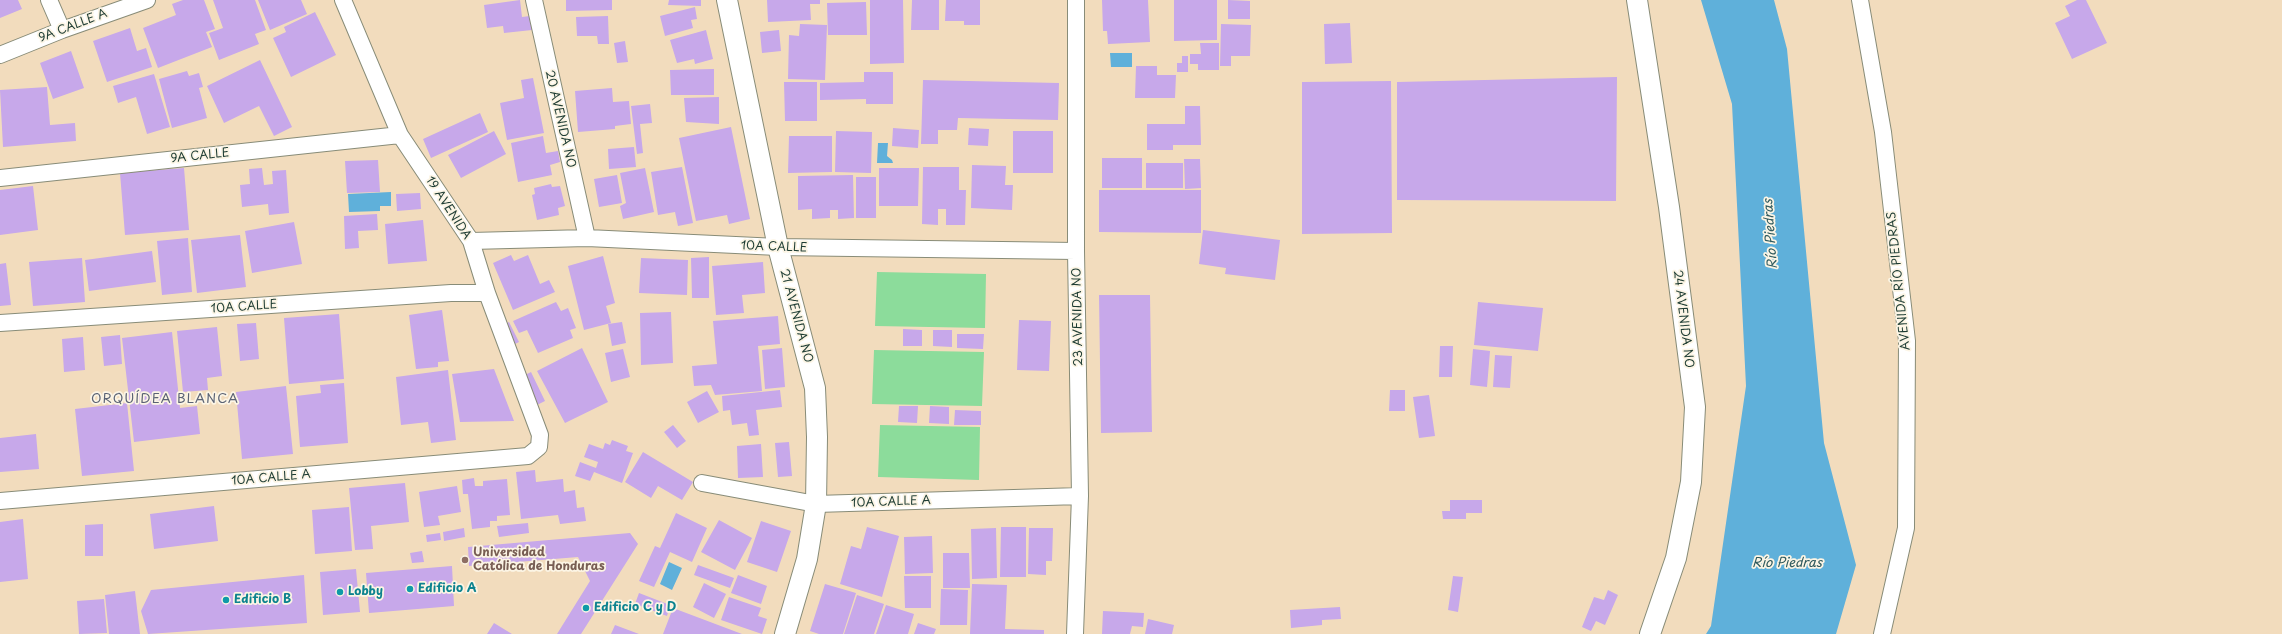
<!DOCTYPE html>
<html>
<head>
<meta charset="utf-8">
<style>
	body { margin:0 }
	canvas { display:block; background:#f2dcbd }
</style>
</head>
<body>
<canvas width="2282" height="634"></canvas>
<script>
const ctx = document.querySelector('canvas').getContext('2d');
ctx.lineJoin = 'round';
function fillPath(path, color) {
  ctx.fillStyle = color;
  ctx.fill(path, 'evenodd');
}
function toPath(rows) {
  const path = new Path2D();
  for (const r of rows) {
    path.moveTo(r[0], r[1]);
    for (let i = 2; i < r.length; i += 2) path.lineTo(r[i], r[i + 1]);
  }
  return path;
}
function stroke(path, color, width, dash) {
  ctx.strokeStyle = color;
  ctx.lineWidth = width;
  ctx.lineCap = dash ? 'butt' : 'round';
  ctx.setLineDash(dash || []);
  ctx.stroke(path);
}
function drawText(font, color, halo, rows, align = 'center') {
  ctx.font = font + ' "Playpen Sans",sans-serif';
  ctx.lineWidth = 3.5;
  ctx.setLineDash([]);
  ctx.textBaseline = 'middle';
  ctx.strokeStyle = halo;
  ctx.fillStyle = color;
  for (const [text, x, y, turn = 0] of rows) {
    ctx.save();
    ctx.translate(x, y);
    ctx.rotate((+turn || 0) * Math.PI / 180);
    ctx.textAlign = isNaN(turn) ? turn : align;
    if (halo) ctx.strokeText(text, 0, 0);
    ctx.fillText(text, 0, 0);
    ctx.restore();
  }
}
fillPath(toPath([
	[877,272,986,274,985,328,875,326],
	[874,350,984,352,982,406,872,404],
	[880,425,980,427,979,480,878,477]
]), '#8cdc9b');
fillPath(toPath([
	[1701,0,1774,0,1787,49,1824,443,1856,565,1836,634,1706,634,1711,626,1746,386,1732,104],
	[1110,53,1132,53,1132,67,1111,67],
	[878,143,888,143,887,156,892,160,893,163,877,163],
	[391,192,391,206,380,206,380,211,349,212,348,194],
	[669,562,682,568,672,590,660,584]
]), '#5fb0da');
fillPath(toPath([
	[0,0,18,0,22,9,0,18],
	[183,0,204,0,215,29,206,32,212,47,158,68,143,28,176,15,172,4],
	[213,0,255,0,266,30,255,34,259,44,219,60,209,33,223,28],
	[258,0,301,0,307,14,270,30],
	[520,0,522,17,530,16,532,30,504,33,503,26,487,28,484,5],
	[566,0,612,0,612,10,566,11],
	[669,0,701,0,701,6,668,5],
	[767,0,820,0,820,4,810,4,811,20,768,22],
	[870,0,903,0,904,63,870,64],
	[912,0,939,0,939,30,911,30],
	[946,0,980,0,980,25,964,25,964,21,945,21],
	[1102,0,1148,0,1150,42,1108,44,1107,31,1103,31],
	[1174,0,1217,0,1217,40,1174,41],
	[1228,0,1250,1,1250,19,1228,19],
	[2077,0,2086,0,2107,43,2072,59,2055,23,2070,16,2065,6],
	[866,2,867,35,828,35,827,3],
	[695,7,697,19,691,20,693,28,665,36,660,16],
	[315,12,336,55,291,77,273,38,286,32,284,27],
	[608,16,609,44,598,44,597,36,577,36,576,17],
	[1350,23,1352,63,1325,64,1324,24],
	[800,24,827,25,825,80,788,79,789,35,799,36],
	[1221,24,1251,25,1250,56,1231,56,1231,66,1220,66],
	[130,28,137,51,146,48,152,67,107,82,93,41],
	[706,30,713,59,695,64,694,59,677,63,670,40],
	[779,30,781,51,762,53,760,32],
	[625,41,628,62,617,63,614,43],
	[1200,43,1219,43,1219,70,1198,70,1198,64,1190,64,1190,54,1201,54],
	[71,51,84,88,53,99,40,63],
	[1182,56,1188,56,1188,72,1177,72,1177,63,1182,63],
	[260,60,292,127,274,136,259,106,224,123,207,86],
	[1136,66,1157,66,1157,75,1176,75,1175,98,1135,98],
	[714,69,714,95,671,95,670,70],
	[187,71,189,76,199,73,203,87,199,88,207,118,172,128,159,79],
	[864,72,893,72,893,104,866,104,866,99,820,100,820,83,864,82],
	[154,74,170,127,147,134,136,97,118,103,113,86],
	[1617,77,1616,201,1397,200,1397,82],
	[533,78,544,133,507,140,500,103,524,98,521,80],
	[923,80,1059,83,1058,120,958,118,957,130,938,130,938,144,921,144],
	[1391,81,1392,233,1302,234,1302,82],
	[784,82,817,82,817,121,785,121],
	[47,87,50,125,75,123,76,141,3,147,0,90],
	[612,88,613,102,629,101,631,124,615,126,615,129,578,132,575,91],
	[719,97,719,124,686,122,684,98],
	[650,104,652,123,640,124,643,153,637,154,631,106],
	[1185,106,1200,106,1201,145,1173,145,1173,150,1147,150,1147,124,1185,124],
	[480,113,488,132,431,158,423,139],
	[731,127,750,219,729,224,727,215,696,221,679,138],
	[893,128,919,130,918,148,892,146],
	[969,128,989,129,988,146,968,145],
	[494,131,506,154,461,178,448,155],
	[836,131,872,132,871,173,835,172],
	[1013,131,1053,131,1053,173,1013,173],
	[543,136,546,153,558,151,560,162,550,165,552,175,518,182,511,143],
	[789,136,832,136,832,172,788,173],
	[634,147,636,167,609,169,608,149],
	[1102,158,1142,158,1142,188,1102,188],
	[1184,159,1200,159,1201,188,1185,189],
	[378,160,380,192,347,193,345,161],
	[1146,163,1183,163,1183,188,1146,188],
	[972,165,1006,166,1005,185,1013,185,1012,210,971,208],
	[682,167,693,223,678,226,675,212,658,215,651,172],
	[923,167,959,167,959,190,966,190,965,225,946,225,946,209,938,209,938,225,922,224],
	[184,168,189,230,125,235,120,173],
	[262,168,264,185,273,184,272,171,286,170,289,213,269,215,268,204,242,207,240,185,250,184,249,169],
	[645,168,654,212,623,219,620,206,626,203,620,173],
	[879,168,919,168,918,206,879,206],
	[617,175,622,203,599,207,594,179],
	[853,175,854,218,838,219,838,210,830,210,830,218,812,219,812,209,798,210,798,176],
	[856,177,876,177,876,218,856,218],
	[551,184,552,187,560,186,565,206,558,208,559,215,537,220,532,195,535,194,534,188],
	[33,186,38,230,0,235,0,190],
	[1099,190,1201,190,1201,233,1099,232],
	[420,193,421,209,397,211,396,194],
	[377,214,378,230,358,231,359,248,345,249,344,216],
	[423,220,427,261,388,264,385,224],
	[294,222,302,264,252,273,245,231],
	[1203,230,1280,240,1275,280,1225,274,1226,268,1199,264],
	[240,235,246,287,197,293,191,240],
	[188,238,192,292,162,295,157,241],
	[152,251,156,282,89,291,85,260],
	[511,255,514,261,528,255,540,284,549,280,555,292,513,310,493,263],
	[603,256,615,303,606,306,611,323,584,330,568,266],
	[709,257,709,298,692,298,691,258],
	[82,258,85,302,33,306,29,262],
	[641,258,688,260,687,295,639,293],
	[763,262,765,293,742,295,744,313,716,315,712,266],
	[6,263,11,305,0,306,0,264],
	[1099,295,1150,295,1152,432,1101,433],
	[556,302,561,311,568,308,576,328,570,330,573,338,538,353,527,330,519,333,513,321],
	[1478,302,1543,308,1538,351,1474,345],
	[442,310,449,361,438,362,438,367,416,369,409,315],
	[671,312,673,363,641,365,640,313],
	[339,314,344,379,289,384,284,318],
	[778,316,780,344,758,346,762,391,715,395,711,385,694,386,692,366,717,364,713,321],
	[1019,320,1051,321,1049,371,1017,370],
	[509,322,519,342,511,346,501,326],
	[622,322,626,343,612,346,608,324],
	[256,323,259,359,240,361,237,324],
	[217,327,222,376,207,378,208,390,183,392,177,331],
	[903,329,922,330,922,346,903,346],
	[933,330,952,330,952,347,933,346],
	[172,332,180,408,197,406,200,434,134,442,122,338],
	[957,334,984,334,983,349,957,348],
	[120,335,122,364,104,366,101,337],
	[83,337,85,370,64,372,62,339],
	[1440,346,1453,346,1452,377,1439,377],
	[582,348,608,402,565,423,537,371],
	[782,348,785,387,765,389,762,350],
	[623,349,630,377,611,382,605,353],
	[1473,349,1490,351,1487,387,1470,385],
	[1495,355,1512,356,1510,388,1493,387],
	[494,369,514,421,460,422,452,374],
	[448,370,456,440,431,443,428,422,401,425,396,377],
	[531,372,545,401,537,405,523,376],
	[344,383,348,443,300,447,296,396,321,393,320,385],
	[286,386,293,454,242,459,236,392],
	[780,390,782,407,756,410,759,435,749,436,747,423,732,425,730,410,723,411,722,396],
	[1390,390,1405,390,1405,411,1389,411],
	[707,391,719,412,698,423,687,402],
	[1429,395,1435,436,1419,438,1413,397],
	[127,403,134,471,82,476,75,409],
	[899,406,918,406,917,423,898,422],
	[930,406,949,407,949,424,929,423],
	[955,410,981,411,981,425,954,425],
	[673,425,686,441,677,448,664,432],
	[36,434,39,469,0,472,0,438],
	[612,440,628,446,626,451,633,453,622,483,594,472,590,481,575,476,580,462,596,468,598,462,584,457,589,444,603,449,605,443,610,445],
	[789,442,792,476,778,477,775,443],
	[761,444,763,477,738,478,737,446],
	[643,452,693,482,682,500,658,486,651,498,625,482],
	[535,470,536,482,563,479,564,492,575,490,577,508,584,507,586,521,560,524,558,515,521,519,516,472],
	[474,478,475,486,483,486,483,481,507,479,510,515,497,516,497,521,490,521,490,527,472,529,468,494,463,494,462,480],
	[405,483,409,522,371,526,373,549,355,550,349,488],
	[457,486,461,512,438,516,440,525,424,527,419,492],
	[1450,500,1482,500,1482,513,1466,513,1466,519,1443,519,1442,511,1450,511],
	[214,506,218,541,154,549,150,514],
	[349,507,352,551,315,554,312,510],
	[676,513,707,528,692,562,670,552,654,587,639,581,655,546,660,548],
	[23,519,28,579,0,582,0,522],
	[719,520,752,538,735,570,701,552],
	[761,521,791,531,777,572,747,562],
	[528,523,529,533,499,537,497,526],
	[103,524,103,556,85,556,85,525],
	[867,527,899,536,882,597,840,584,851,546,861,549],
	[1001,527,1026,527,1026,577,1000,577],
	[464,528,465,537,444,541,443,532],
	[996,528,997,578,972,579,971,529],
	[1029,528,1053,528,1052,561,1046,561,1046,575,1028,574],
	[440,533,441,540,427,542,426,535],
	[630,533,638,544,581,634,557,634,590,581,578,557,469,566,468,547],
	[932,536,933,573,905,574,904,537],
	[422,551,424,562,412,563,410,553],
	[943,553,969,553,970,588,943,588],
	[698,565,734,578,730,588,694,575],
	[452,566,454,606,369,613,366,573],
	[356,569,360,612,323,615,320,572],
	[304,575,307,623,148,634,141,611,151,590],
	[738,575,767,586,761,604,731,593],
	[904,576,931,576,931,608,905,608],
	[1453,576,1463,577,1458,612,1448,610],
	[704,583,726,594,714,618,693,607],
	[825,584,856,593,843,634,819,634,810,631],
	[972,584,1007,585,1005,629,1044,630,1044,634,970,634],
	[941,589,968,590,967,625,940,625],
	[1608,590,1618,595,1605,625,1596,621,1591,631,1582,627,1594,597,1604,600],
	[135,591,140,634,109,634,105,595],
	[639,593,670,605,667,616,635,604],
	[857,595,884,604,874,634,844,634],
	[729,597,761,608,758,616,767,619,762,634,721,620],
	[104,599,107,633,79,634,77,601],
	[886,605,914,614,908,634,876,634],
	[1340,607,1341,619,1322,620,1322,625,1291,628,1290,610],
	[673,608,742,634,663,634],
	[1103,611,1144,613,1143,627,1132,626,1130,634,1102,634],
	[1148,619,1174,625,1172,634,1145,634],
	[494,623,512,634,487,634],
	[918,623,936,629,934,634,914,634],
	[615,625,639,634,611,634]
]), '#c7a8ea');
const minor = toPath([
	[49,0,62,30],
	[534,0,587,238],
	[1860,0,1883,132,1907,341,1906,528,1882,634],
	[0,55,62,30,147,0],
	[0,178,400,135],
	[471,241,587,238,778,247,1076,251],
	[0,323,451,293,487,293],
	[702,483,816,504,1080,496],
	[0,501,528,456,539,447,540,435,487,293,471,241,400,135,343,0],
	[1075,634,1080,496,1076,251,1076,0]
]);
const tertiary = toPath([
	[727,0,778,247,815,388,817,437,816,504,807,559,785,634],
	[1637,0,1669,207,1695,407,1691,482,1676,558,1650,634]
]);
stroke(minor, '#888c78', 18);
stroke(tertiary, '#888c78', 22);
stroke(minor, '#fff', 16);
stroke(tertiary, '#fff', 20);
for (const [x, y, r, color] of [
	[465,560,4,"#8d6e63"],
	[410,589,4,"#0f9aa8"],
	[340,592,4,"#0f9aa8"],
	[226,600,4,"#0f9aa8"],
	[586,608,4,"#0f9aa8"]
]) {
  const dot = new Path2D();
  dot.arc(x, y, r, 0, 2 * Math.PI);
  ctx.fillStyle = color;
  ctx.fill(dot);
  stroke(dot, '#fcf5e5', 1.5);
}
drawText('12px', '#1f3d34', '#fcf5e5', [
	["9A CALLE A",73,26,-21],
	["20 AVENIDA NO",560,119,77],
	["9A CALLE",200,156,-6],
	["19 AVENIDA",448,208,57],
	["10A CALLE",774,247,2],
	["AVENIDA RÍO PIEDRAS",1899,281,-96],
	["10A CALLE",244,307,-4],
	["21 AVENIDA NO",796,316,75],
	["23 AVENIDA NO",1078,317,-91],
	["24 AVENIDA NO",1683,319,83],
	["10A CALLE A",271,478,-5],
	["10A CALLE A",891,502,-2]
]);
drawText('bold 12px', '#785e54', '#fcf5e5', [
	["Universidad",473,553],
	["Católica de Honduras",473,567]
], 'left');
drawText('bold 12px', '#0d838f', '#fcf5e5', [
	["Edificio A",418,589],
	["Lobby",348,592],
	["Edificio B",234,600],
	["Edificio C y D",594,608]
], 'left');
drawText('italic 13px', '#2f5a5e', '#fcf5e5', [
	["Río Piedras",1771,234,-94],
	["Río Piedras",1787,563]
]);
ctx.letterSpacing = '1px';
drawText('13px', '#5a6274', '#fcf5e5', [
	["ORQUÍDEA BLANCA",165,399]
]);
ctx.letterSpacing = '0px';
</script>
</body>
</html>
